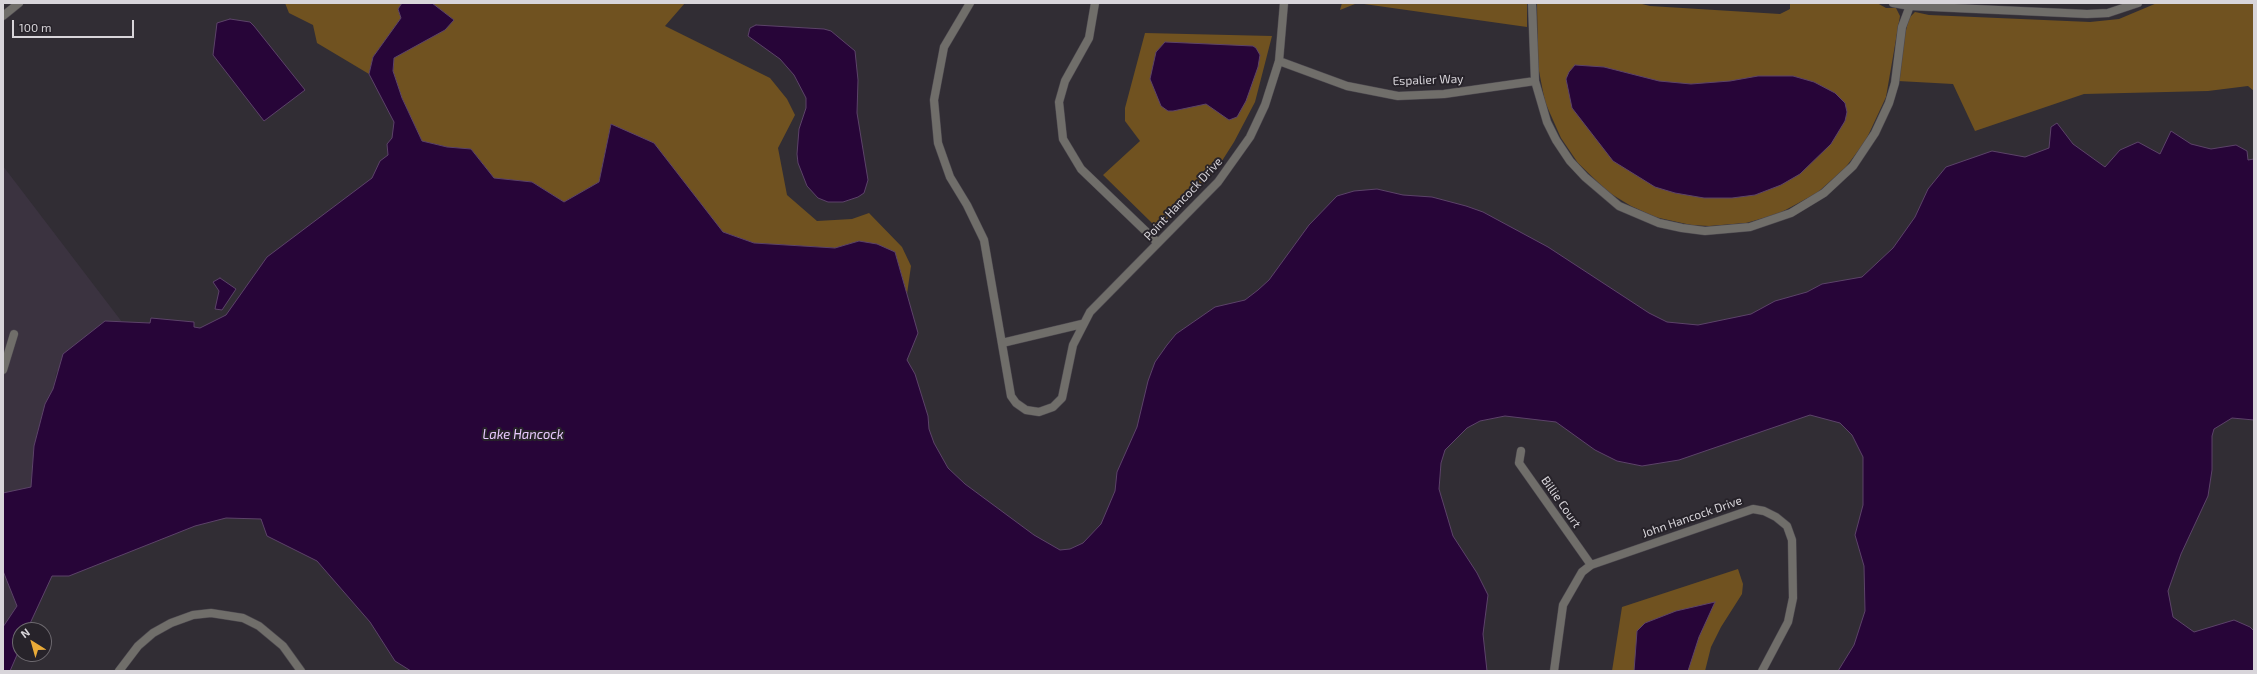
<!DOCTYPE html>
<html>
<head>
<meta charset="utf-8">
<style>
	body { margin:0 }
	#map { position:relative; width:2257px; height:674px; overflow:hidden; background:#312d34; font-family:"Exo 2",sans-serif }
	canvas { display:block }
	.frame { position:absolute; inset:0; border:4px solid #d8d5da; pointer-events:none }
	.north { position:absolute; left:12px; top:622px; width:40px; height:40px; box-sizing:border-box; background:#27232a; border:1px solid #6e6a70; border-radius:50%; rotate:323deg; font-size:11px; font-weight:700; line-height:16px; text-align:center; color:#d8d5da }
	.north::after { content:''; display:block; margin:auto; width:14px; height:18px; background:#e9aa38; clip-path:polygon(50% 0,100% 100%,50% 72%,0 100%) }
	.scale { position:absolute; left:12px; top:20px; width:122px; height:18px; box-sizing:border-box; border:2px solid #d8d5da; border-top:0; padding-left:5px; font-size:12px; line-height:14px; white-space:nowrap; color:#d8d5da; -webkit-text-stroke:3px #27232a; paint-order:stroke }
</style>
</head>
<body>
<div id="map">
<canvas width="2257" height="674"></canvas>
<div class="frame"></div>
<div class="north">N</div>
<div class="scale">100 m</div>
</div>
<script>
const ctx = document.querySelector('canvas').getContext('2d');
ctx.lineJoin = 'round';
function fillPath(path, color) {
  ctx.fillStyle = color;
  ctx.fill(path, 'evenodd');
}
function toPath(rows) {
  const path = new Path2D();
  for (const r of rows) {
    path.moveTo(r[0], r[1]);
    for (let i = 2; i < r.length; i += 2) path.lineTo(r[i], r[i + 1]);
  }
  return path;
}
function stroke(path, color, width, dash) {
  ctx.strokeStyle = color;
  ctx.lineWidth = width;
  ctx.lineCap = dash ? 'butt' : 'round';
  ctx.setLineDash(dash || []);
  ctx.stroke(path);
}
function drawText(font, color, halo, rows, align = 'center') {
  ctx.font = font + ' "Exo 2",sans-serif';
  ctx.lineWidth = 4;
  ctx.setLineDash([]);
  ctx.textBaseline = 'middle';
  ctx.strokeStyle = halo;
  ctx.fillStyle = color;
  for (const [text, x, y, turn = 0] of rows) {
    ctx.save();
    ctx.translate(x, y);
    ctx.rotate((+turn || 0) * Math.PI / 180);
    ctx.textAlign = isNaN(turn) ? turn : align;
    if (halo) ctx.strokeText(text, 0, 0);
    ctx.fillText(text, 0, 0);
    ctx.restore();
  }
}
fillPath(toPath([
	[3,166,122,322,105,321,87,335,56,373,53,389,45,404,34,446,31,487,3,493],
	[3,571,17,606,3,627]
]), '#3b3340');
fillPath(toPath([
	[285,3,402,3,398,9,401,18,373,57,369,74,317,43,313,25,289,13],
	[432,3,685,3,665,26,770,78,787,99,795,115,778,148,787,195,817,221,852,219,869,213,902,247,911,266,907,294,895,252,859,241,835,248,754,243,723,232,611,124,599,182,564,202,532,182,494,178,471,149,447,147,422,141,402,98,393,71,394,58,454,20],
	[1342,3,1527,3,1527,27,1364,4,1355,4,1340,10],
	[1537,3,1638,3,1650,6,1780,14,1790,9,1790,3,1877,3,1886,8,1896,8,1900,16,1886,97,1865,142,1845,168,1817,193,1778,214,1746,223,1709,226,1691,225,1655,217,1631,206,1608,192,1578,163,1561,138,1545,102,1538,66],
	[2157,3,2254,3,2254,91,2248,86,2208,91,2084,94,1975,131,1953,84,1898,81,1905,34,1909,18,1915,12,1929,15,2090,22,2119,19],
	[1145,33,1272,36,1255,102,1234,142,1220,164,1207,181,1160,226,1153,224,1103,175,1140,141,1125,121,1125,108],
	[1738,569,1743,584,1742,594,1721,627,1711,647,1705,671,1612,671,1622,607]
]), '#705220');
const water = toPath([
	[402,3,432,3,454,20,445,30,394,58,393,71,402,98,422,141,447,147,471,149,494,178,532,182,564,202,599,182,611,124,654,143,723,232,754,243,835,248,859,241,877,244,895,252,918,333,907,360,915,374,928,416,929,429,934,443,948,468,965,484,1034,535,1060,550,1070,549,1083,543,1101,524,1115,491,1117,472,1137,427,1148,381,1155,362,1167,345,1176,334,1215,307,1245,300,1258,290,1269,280,1309,225,1337,196,1354,191,1377,189,1403,195,1432,197,1466,206,1483,212,1548,247,1649,313,1667,322,1698,325,1751,314,1775,301,1807,292,1822,284,1862,277,1893,248,1915,217,1928,189,1946,167,1992,151,2025,157,2049,148,2051,127,2057,123,2073,144,2105,167,2120,150,2138,142,2160,154,2171,131,2191,144,2211,149,2236,145,2247,151,2248,160,2254,159,2254,420,2232,418,2214,429,2212,436,2212,470,2208,496,2181,554,2168,591,2173,617,2194,632,2234,620,2250,627,2254,631,2254,671,1838,671,1854,645,1865,611,1864,566,1855,535,1863,505,1863,457,1852,435,1840,423,1810,415,1679,460,1642,466,1617,461,1595,450,1556,422,1505,416,1480,421,1467,428,1445,450,1441,463,1439,489,1453,536,1477,573,1488,595,1483,634,1487,671,411,671,395,661,370,622,317,561,267,536,261,519,226,518,195,526,69,576,52,576,27,630,20,630,20,648,10,671,3,671,3,627,17,606,3,571,3,493,31,487,34,446,45,404,53,389,63,354,105,321,150,323,151,318,194,322,194,327,200,328,226,315,267,257,372,178,380,161,388,155,387,144,392,138,394,122,369,74,373,57,401,18,398,9,402,3],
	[230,19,250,22,254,26,305,90,264,121,213,55,217,23,230,19],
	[756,25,824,29,831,31,855,51,858,80,857,113,868,180,864,193,858,197,843,202,828,202,818,198,807,186,798,163,797,154,799,129,806,108,806,98,794,75,780,59,748,36,750,28,756,25],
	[1165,42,1253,46,1256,48,1260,55,1258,67,1246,101,1237,117,1229,120,1206,104,1173,111,1168,111,1161,106,1150,79,1156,52,1165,42],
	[1575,65,1604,67,1659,81,1691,84,1730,81,1758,76,1793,76,1814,82,1835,93,1845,103,1847,112,1845,121,1831,144,1800,174,1781,185,1755,195,1732,198,1704,198,1675,193,1655,187,1613,161,1572,108,1566,79,1569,72,1575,65],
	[220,278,236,289,222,310,215,309,219,291,213,282,220,278],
	[1715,602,1699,637,1688,671,1634,671,1637,631,1645,623,1676,611,1715,602]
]);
fillPath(water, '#270538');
stroke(water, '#5c4369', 1);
const minor = toPath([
	[970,3,944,47,934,100,938,143,950,177,967,205,984,240,1011,396,1016,403,1026,410,1039,412,1053,407,1062,398,1073,345,1090,312,1218,182,1250,137,1265,105,1279,61,1284,3],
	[1095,3,1089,38,1065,81,1059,102,1063,139,1081,169,1158,243],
	[1532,3,1535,81,1547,122,1556,140,1570,161,1585,177,1619,206,1659,223,1682,228,1705,231,1750,227,1791,213,1824,193,1853,166,1875,133,1889,103,1895,83,1902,27,1911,3],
	[1279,61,1347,86,1398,96,1444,94,1535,81],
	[1002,343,1082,324],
	[3,370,14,334],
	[1521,451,1519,463,1591,565],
	[119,671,138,646,153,633,171,623,193,615,211,613,243,618,259,626,283,646,301,671],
	[1554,671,1563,605,1582,572,1591,565,1753,509,1764,511,1776,517,1787,526,1792,540,1793,598,1788,622,1762,671]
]);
const tertiary = toPath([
	[1893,3,1910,6,2087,14,2108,13,2138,3],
	[3,16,19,3]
]);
stroke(minor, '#4c484f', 9);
stroke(tertiary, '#4c484f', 9);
stroke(minor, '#706e6a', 8);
stroke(tertiary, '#706e6a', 8);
drawText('12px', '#d8d5da', '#27232a', [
	["Espalier Way",1428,80,-2],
	["Point Hancock Drive",1183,199,-47],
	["Billie Court",1561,502,55],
	["John Hancock Drive",1692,517,-19]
]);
drawText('italic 13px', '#e7c9fc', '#27232a', [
	["Lake Hancock",523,435]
]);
</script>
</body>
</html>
